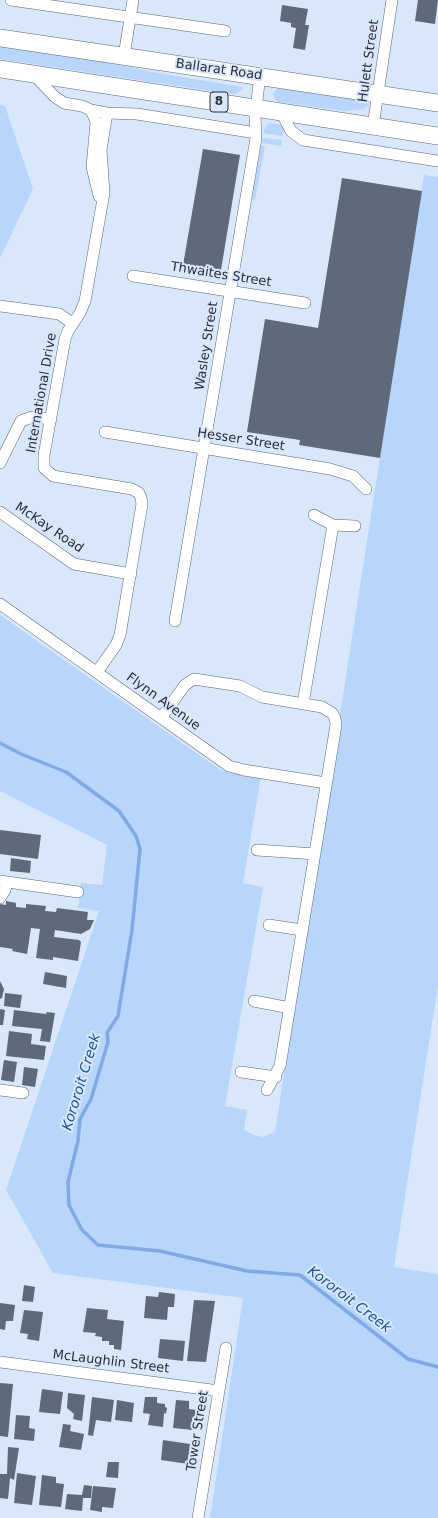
<!DOCTYPE html>
<html>
<head>
<meta charset="utf-8">
<style>
	body { margin:0 }
	canvas { display:block; background:#d9e7fb }
</style>
</head>
<body>
<canvas width="438" height="1518"></canvas>
<script>
const ctx = document.querySelector('canvas').getContext('2d');
ctx.lineJoin = 'round';
function fillPath(path, color) {
  ctx.fillStyle = color;
  ctx.fill(path, 'evenodd');
}
function toPath(rows) {
  const path = new Path2D();
  for (const r of rows) {
    path.moveTo(r[0], r[1]);
    for (let i = 2; i < r.length; i += 2) path.lineTo(r[i], r[i + 1]);
  }
  return path;
}
function stroke(path, color, width, dash) {
  ctx.strokeStyle = color;
  ctx.lineWidth = width;
  ctx.lineCap = dash ? 'butt' : 'round';
  ctx.setLineDash(dash || []);
  ctx.stroke(path);
}
function drawText(font, color, halo, rows, align = 'center') {
  ctx.font = font + ' "DejaVu Sans",sans-serif';
  ctx.lineWidth = 4;
  ctx.setLineDash([]);
  ctx.textBaseline = 'middle';
  ctx.strokeStyle = halo;
  ctx.fillStyle = color;
  for (const [text, x, y, turn = 0] of rows) {
    ctx.save();
    ctx.translate(x, y);
    ctx.rotate((+turn || 0) * Math.PI / 180);
    ctx.textAlign = isNaN(turn) ? turn : align;
    if (halo) ctx.strokeText(text, 0, 0);
    ctx.fillText(text, 0, 0);
    ctx.restore();
  }
}
fillPath(toPath([
	[0,45,88,60,89,57,152,72,242,87,243,89,235,94,218,92,0,59],
	[278,88,368,101,369,105,363,109,344,111,279,102,274,99,273,93],
	[0,105,5,106,33,189,0,258],
	[269,123,279,124,284,129,282,136,263,133,266,126],
	[263,138,282,140,281,146,262,143],
	[261,145,265,146,255,201,252,199],
	[424,175,438,177,438,985,394,1267,438,1274,438,1518,210,1518,243,1298,53,1273,6,1190,99,911,78,908,81,883,102,885,107,845,0,791,0,615,222,771,261,776,243,883,263,887,225,1106,247,1110,244,1130,254,1135,262,1137,275,1132]
]), '#b8d5fc');
stroke(toPath([
	[0,743,21,754,66,772,119,811,136,836,140,849,132,930,118,1016,107,1033,108,1042,91,1099,80,1119,78,1141,68,1182,69,1205,82,1230,98,1245,160,1251,247,1271,300,1275,408,1359,438,1367]
]), '#7faae6', 3.5);
fillPath(toPath([
	[418,0,438,0,435,24,415,21],
	[282,5,308,9,305,25,309,25,305,50,293,48,296,28,291,27,291,23,280,21],
	[203,149,240,155,220,276,182,271],
	[342,178,422,191,380,458,299,445,300,440,247,432,265,319,318,328],
	[0,830,41,835,38,859,0,854],
	[11,858,31,861,30,873,10,871],
	[6,901,16,903,16,907,26,908,26,904,46,906,45,911,56,912,57,908,88,912,87,920,94,920,90,929,81,934,55,930,54,937,79,940,81,942,78,961,53,957,53,960,36,958,40,929,31,928,27,954,12,951,13,949,0,947,0,904,6,905],
	[45,972,67,976,66,988,43,984],
	[0,981,4,989,2,998,0,999],
	[5,993,22,995,20,1008,4,1006],
	[0,1009,5,1010,3,1025,0,1025],
	[14,1010,46,1014,47,1012,55,1013,50,1042,40,1041,42,1029,12,1026],
	[9,1031,32,1034,31,1044,46,1046,44,1060,6,1056],
	[4,1060,17,1062,14,1082,1,1080],
	[24,1067,38,1069,35,1087,22,1085],
	[24,1285,35,1287,33,1302,22,1301],
	[159,1292,175,1294,174,1307,168,1307,167,1320,144,1318,146,1296,158,1297],
	[194,1300,215,1301,206,1362,187,1361],
	[0,1303,15,1305,13,1321,6,1321,5,1330,0,1329],
	[87,1308,108,1310,107,1319,124,1321,121,1350,114,1349,114,1345,109,1345,109,1341,102,1341,102,1337,95,1336,96,1333,83,1332],
	[24,1310,43,1312,39,1341,27,1339,28,1334,20,1333],
	[160,1339,185,1341,183,1361,158,1358],
	[0,1383,13,1384,8,1437,0,1436],
	[42,1389,63,1392,60,1414,39,1412],
	[68,1393,85,1395,82,1421,73,1419,74,1414,67,1408],
	[92,1397,114,1400,111,1422,96,1420,93,1436,88,1435],
	[145,1397,157,1397,157,1403,165,1404,165,1407,167,1408,166,1414,164,1413,163,1427,148,1425,150,1414,143,1413],
	[117,1400,134,1403,132,1422,115,1420],
	[176,1400,189,1401,189,1409,196,1410,193,1430,173,1428],
	[16,1415,30,1416,29,1428,35,1429,34,1441,14,1439],
	[63,1424,71,1425,70,1431,84,1434,81,1450,59,1447],
	[163,1440,190,1444,188,1464,161,1460],
	[8,1447,19,1448,14,1480,10,1478,8,1499,0,1498,0,1474,7,1474],
	[108,1462,119,1462,118,1478,106,1477],
	[17,1473,36,1476,32,1505,14,1503],
	[42,1475,56,1477,56,1483,64,1484,61,1507,39,1505],
	[84,1485,92,1486,91,1498,83,1498,82,1511,65,1509,67,1494,82,1495],
	[93,1486,116,1488,113,1508,102,1507,102,1512,90,1510]
]), '#5e6a7a');
const minor = toPath([
	[11,0,225,31],
	[124,56,133,0],
	[33,74,55,97,64,103,82,106,91,110,107,113,137,114,256,133],
	[91,110,96,122,92,167,99,196],
	[281,112,291,131,303,140,438,161],
	[373,126,392,0],
	[133,276,305,303],
	[0,306,59,314,72,323],
	[105,432,330,469,353,476,366,489],
	[0,463,21,421,32,417,51,419],
	[0,512,74,564,131,574],
	[314,515,333,525,355,526],
	[0,604,229,766,244,770,326,783],
	[175,621,256,138,255,116,260,76],
	[97,672,116,645,120,635,142,504,141,498,139,493,132,489,53,476,44,468,44,455,65,339,68,331,80,313,85,301,104,193,101,150,107,113],
	[303,704,333,525],
	[161,718,185,685,194,679,240,686,262,697,322,707,332,713,335,718,336,725,280,1066,267,1090],
	[257,850,315,854],
	[0,881,78,892],
	[0,898,5,890,7,882],
	[269,925,302,930],
	[254,1001,290,1008],
	[241,1072,276,1077],
	[0,1090,23,1093],
	[0,1362,219,1391],
	[198,1518,226,1348]
]);
const highway = toPath([
	[0,38,438,103],
	[0,69,438,136]
]);
stroke(minor, '#586475', 12);
stroke(highway, '#586475', 18);
stroke(minor, '#fff', 11);
stroke(highway, '#fff', 17);
for (const [x, y, w] of [
	[219,102,18]
]) {
  const box = new Path2D();
  box.roundRect(x - w / 2, y - 10, w, 20, 3);
  ctx.fillStyle = '#d9e7fb';
  ctx.fill(box);
  stroke(box, '#2b3038', 1);
}
drawText('bold 12px', '#2b3038', null, [
	["8",219,102]
]);
drawText('13px', '#2b3038', '#d9e7fb', [
	["Hulett Street",369,61,-82],
	["Ballarat Road",219,70,8],
	["Thwaites Street",221,275,9],
	["Wasley Street",207,346,-81],
	["International Drive",42,393,-80],
	["Hesser Street",241,440,9],
	["McKay Road",49,528,34],
	["Flynn Avenue",163,702,36],
	["McLaughlin Street",111,1362,7],
	["Tower Street",198,1431,-81]
]);
drawText('italic 14px', '#1c539a', '#d9e7fb', [
	["Kororoit Creek",82,1082,-73],
	["Kororoit Creek",349,1300,37]
]);
</script>
</body>
</html>
